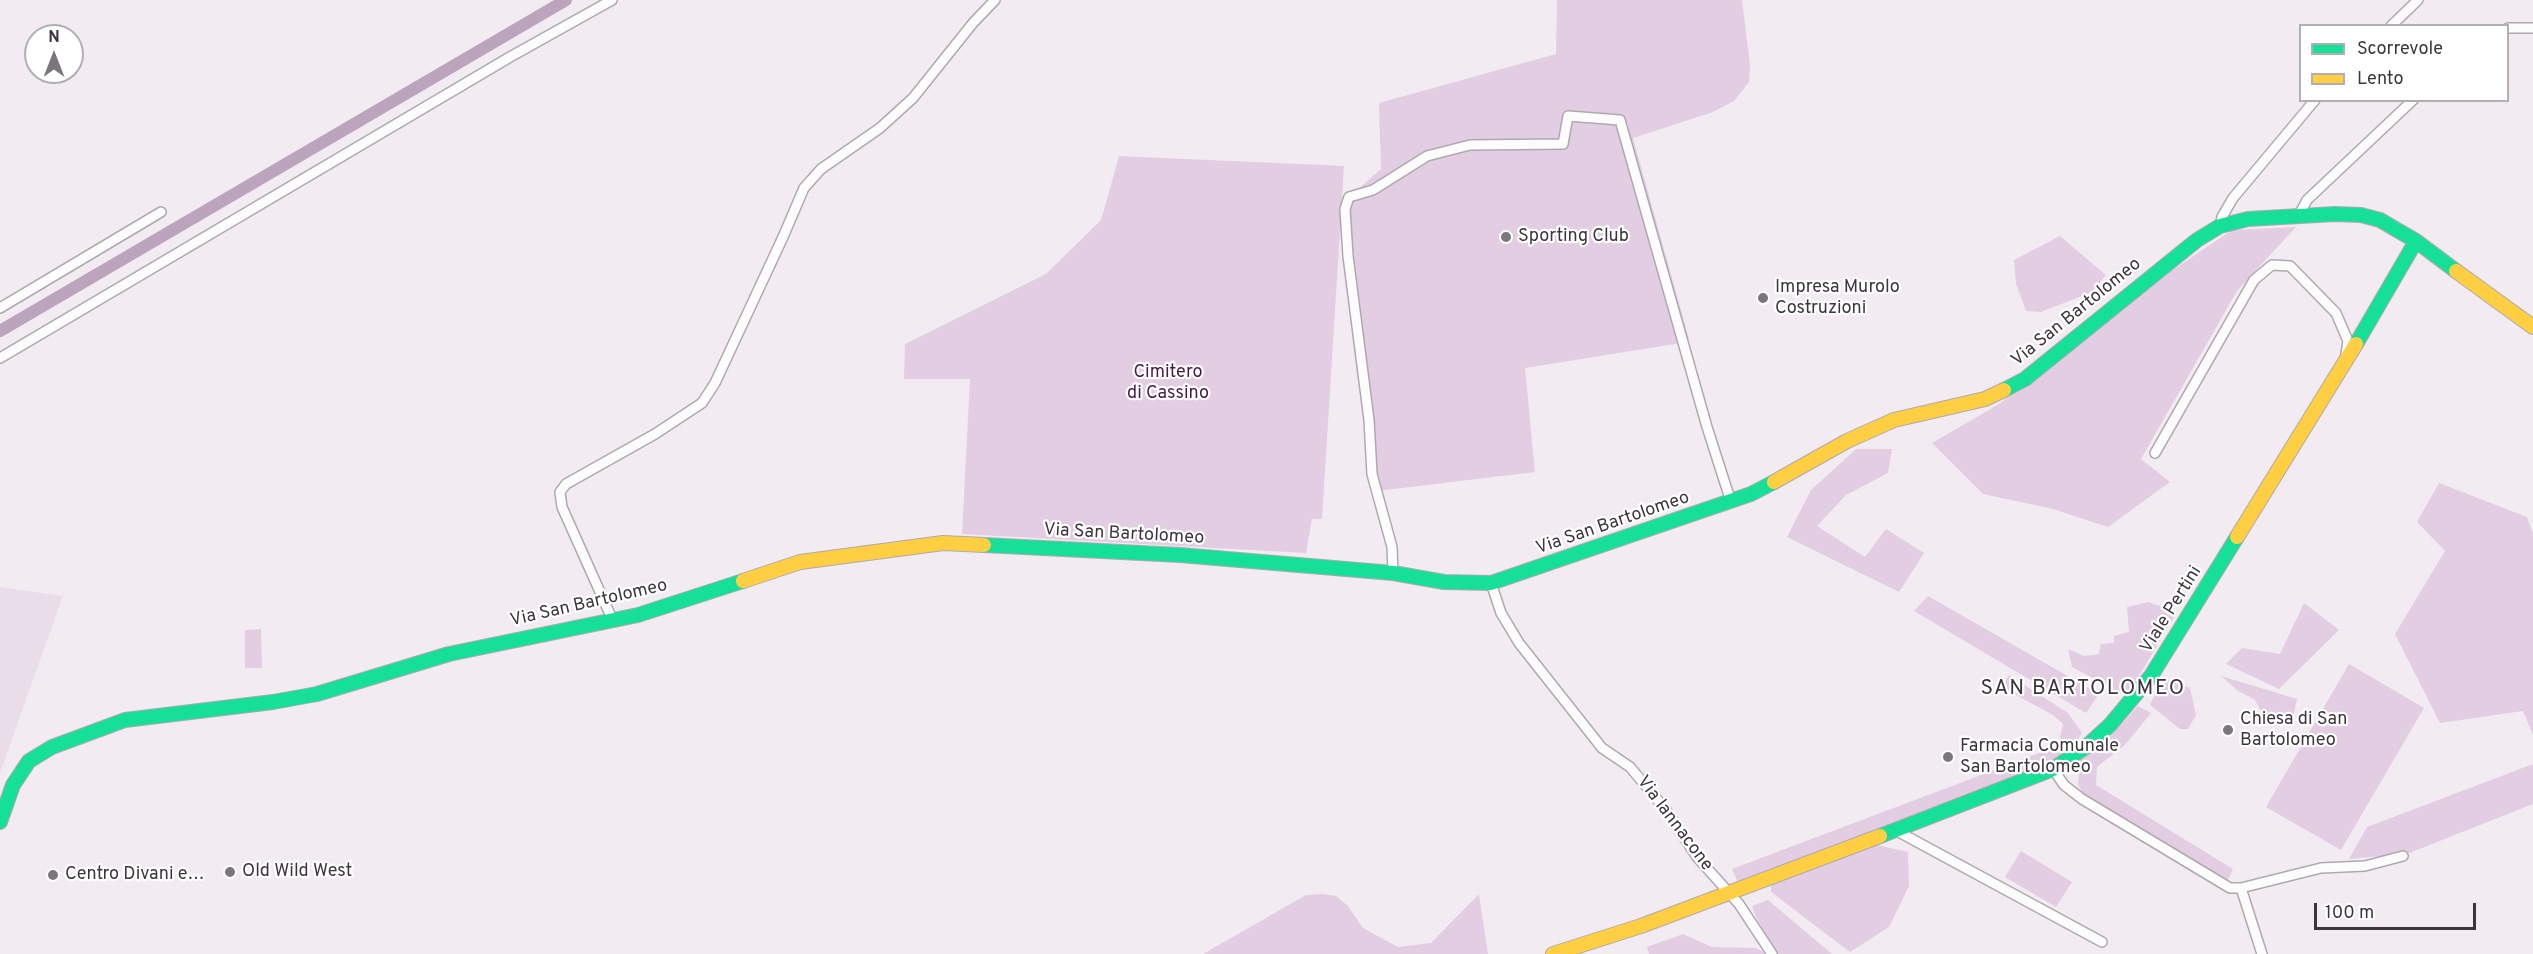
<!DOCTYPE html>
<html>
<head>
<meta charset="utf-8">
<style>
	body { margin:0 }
	#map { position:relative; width:2533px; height:954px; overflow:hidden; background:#f2ecf2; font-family:Overpass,sans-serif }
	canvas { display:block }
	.legend { position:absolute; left:2299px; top:24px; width:210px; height:78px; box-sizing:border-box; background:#fff; border:2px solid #b1afb1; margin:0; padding:8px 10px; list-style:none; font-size:18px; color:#3b363b }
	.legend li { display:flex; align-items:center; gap:12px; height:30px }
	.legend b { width:30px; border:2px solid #b1afb1 }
	.north { position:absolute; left:24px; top:24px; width:60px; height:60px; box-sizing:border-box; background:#fff; border:2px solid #b1afb1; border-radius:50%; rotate:0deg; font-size:16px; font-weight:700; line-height:24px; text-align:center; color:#3b363b }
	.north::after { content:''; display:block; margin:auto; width:21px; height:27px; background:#7b767b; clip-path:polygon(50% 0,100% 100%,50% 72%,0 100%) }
	.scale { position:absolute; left:2314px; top:903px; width:162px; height:27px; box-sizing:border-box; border:3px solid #3b363b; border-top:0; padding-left:8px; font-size:18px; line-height:21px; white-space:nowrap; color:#3b363b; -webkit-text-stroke:4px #fff; paint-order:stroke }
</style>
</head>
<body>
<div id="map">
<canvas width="2533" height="954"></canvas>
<ul class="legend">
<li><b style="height:8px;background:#16e098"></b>Scorrevole</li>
<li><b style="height:8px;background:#ffcf43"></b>Lento</li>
</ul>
<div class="north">N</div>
<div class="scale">100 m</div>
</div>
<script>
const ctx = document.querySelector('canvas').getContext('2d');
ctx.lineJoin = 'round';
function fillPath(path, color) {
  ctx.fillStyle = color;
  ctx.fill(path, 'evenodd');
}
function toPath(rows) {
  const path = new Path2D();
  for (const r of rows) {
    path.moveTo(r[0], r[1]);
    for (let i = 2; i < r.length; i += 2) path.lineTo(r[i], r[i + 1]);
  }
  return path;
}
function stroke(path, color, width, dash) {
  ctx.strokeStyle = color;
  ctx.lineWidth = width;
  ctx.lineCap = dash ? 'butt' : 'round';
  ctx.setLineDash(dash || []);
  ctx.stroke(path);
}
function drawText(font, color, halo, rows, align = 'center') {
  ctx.font = font + ' Overpass,sans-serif';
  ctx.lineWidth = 4.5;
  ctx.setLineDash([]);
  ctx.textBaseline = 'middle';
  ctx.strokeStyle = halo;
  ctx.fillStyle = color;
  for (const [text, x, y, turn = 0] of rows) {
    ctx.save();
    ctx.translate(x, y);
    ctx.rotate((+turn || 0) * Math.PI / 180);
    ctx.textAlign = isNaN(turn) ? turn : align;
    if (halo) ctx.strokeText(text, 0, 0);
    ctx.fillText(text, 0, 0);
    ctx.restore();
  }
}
fillPath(toPath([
	[0,587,63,596,0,773]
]), '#eaddea');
fillPath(toPath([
	[1557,0,1742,0,1750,65,1749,82,1734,101,1713,112,1633,138,1689,339,1675,344,1525,368,1535,472,1377,491,1349,219,1351,219,1349,197,1381,169,1379,103,1556,54],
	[1119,156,1344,166,1322,519,1312,519,1306,553,962,534,970,379,904,379,905,344,1046,274,1101,220],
	[2296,227,2237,291,2141,459,2170,482,2108,527,2053,509,1983,494,1932,443,1999,404,2167,274,2232,230],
	[2060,236,2106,275,2092,292,2041,312,2026,311,2016,284,2014,260],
	[1856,449,1892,449,1888,473,1846,495,1817,526,1865,557,1886,529,1924,553,1899,592,1787,537,1811,490],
	[2439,483,2527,517,2533,534,2533,735,2523,711,2440,723,2395,634,2445,551,2417,522],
	[1928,596,2099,694,2086,713,1914,611],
	[2148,602,2177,612,2127,696,2072,667,2068,649,2084,656,2099,654,2101,644,2114,643,2114,636,2129,632,2127,607],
	[2304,603,2339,630,2279,689,2226,664,2242,648,2280,654],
	[261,629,262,668,245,668,245,630],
	[2349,664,2424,708,2341,850,2266,807],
	[2009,675,2068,713,2082,733,2071,752,2042,768,1739,885,1732,869,2058,746,2063,724,2053,715,2001,687],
	[2221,676,2297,699,2293,719,2263,715,2255,700,2237,690],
	[2162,678,2190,688,2196,715,2188,729,2180,729,2150,705],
	[2138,706,2151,713,2125,745,2097,767,2096,785,2233,869,2227,882,2083,793,2078,785,2080,760,2110,737],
	[2533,764,2533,804,2407,854,2349,859,2367,827],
	[1877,845,1908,852,1909,886,1889,927,1850,952,1771,892,1771,885],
	[2021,851,2072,882,2056,907,2005,877],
	[1322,894,1336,896,1347,905,1363,928,1398,947,1431,943,1479,894,1488,954,1203,954,1306,895],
	[1768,900,1832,954,1775,954,1756,917,1752,906],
	[1683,934,1712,947,1756,948,1767,954,1649,954,1647,947]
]), '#e2cde2');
stroke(toPath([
	[0,331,566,0]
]), '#bda4bd', 12);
const street = toPath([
	[2391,26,2418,0],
	[2508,28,2533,28],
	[2299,215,2307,200,2413,100],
	[2220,226,2222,217,2233,198,2315,100],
	[0,308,161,212],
	[0,358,510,57,612,0],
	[2155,453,2254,280,2272,265,2290,266,2336,313,2348,341,2346,354],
	[1393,573,1392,547,1372,474,1369,420,1348,256,1345,209,1349,197,1373,190,1427,156,1470,145,1563,144,1568,116,1620,120,1707,427,1731,502],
	[1491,583,1501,613,1519,643,1602,748,1630,767,1666,810,1697,857,1739,904,1772,954],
	[613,621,562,507,560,492,566,484,655,434,702,403,715,383,783,237,804,188,821,169,880,128,913,98,973,23,995,0],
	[2053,769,2064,785,2082,799,2230,888,2241,888,2321,868,2365,866,2403,856],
	[1897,831,2102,942],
	[2241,888,2262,954]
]);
const fast = toPath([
	[2356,344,2416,241],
	[2004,390,2025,379,2197,240,2220,226,2248,219,2335,214,2361,215,2380,220,2416,241,2456,271],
	[984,545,1180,555,1393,573,1444,582,1491,583,1751,494,1774,482],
	[0,822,13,785,29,761,52,747,125,720,273,702,317,694,449,654,638,615,743,581],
	[1880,836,2053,769,2087,746,2110,725,2151,676,2237,537]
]);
const slow = toPath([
	[2456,271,2533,327],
	[1774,482,1847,441,1894,420,1985,399,2004,390],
	[2237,537,2356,344],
	[743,581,800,562,943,543,984,545],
	[1553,954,1641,926,1880,836]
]);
stroke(street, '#afa9ae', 12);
stroke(fast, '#afa9ae', 16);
stroke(slow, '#afa9ae', 16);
stroke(street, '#fdfcfd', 9);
stroke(fast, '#16e098', 14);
stroke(slow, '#ffcf43', 14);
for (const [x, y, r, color] of [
	[1506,237,6,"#7b767b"],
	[1763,298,6,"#7b767b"],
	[2228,730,6,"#7b767b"],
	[1948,757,6,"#7b767b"],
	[230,872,6,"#7b767b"],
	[53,875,6,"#7b767b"]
]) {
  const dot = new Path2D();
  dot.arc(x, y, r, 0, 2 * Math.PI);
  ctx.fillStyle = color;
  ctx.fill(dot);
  stroke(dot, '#fff', 2);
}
drawText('18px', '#3b363b', '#fff', [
	["Sporting Club",1518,237],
	["Impresa Murolo",1775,288],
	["Costruzioni",1775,309],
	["Chiesa di San",2240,720],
	["Bartolomeo",2240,741],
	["Farmacia Comunale",1960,747],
	["San Bartolomeo",1960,768],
	["Old Wild West",242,872],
	["Centro Divani e…",65,875]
], 'left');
drawText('18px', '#3b363b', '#fff', [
	["Via San Bartolomeo",2077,313,-39],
	["Via San Bartolomeo",1613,524,-19],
	["Via San Bartolomeo",1124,535,3],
	["Via San Bartolomeo",589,604,-13],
	["Viale Pertini",2172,610,-58],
	["Via Iannacone",1674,824,53]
]);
drawText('18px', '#451b46', '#fff', [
	["Cimitero",1168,373],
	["di Cassino",1168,394]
]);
ctx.letterSpacing = '1.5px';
drawText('21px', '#3b363b', '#fff', [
	["SAN BARTOLOMEO",2083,690]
]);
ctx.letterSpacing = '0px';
</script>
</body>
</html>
